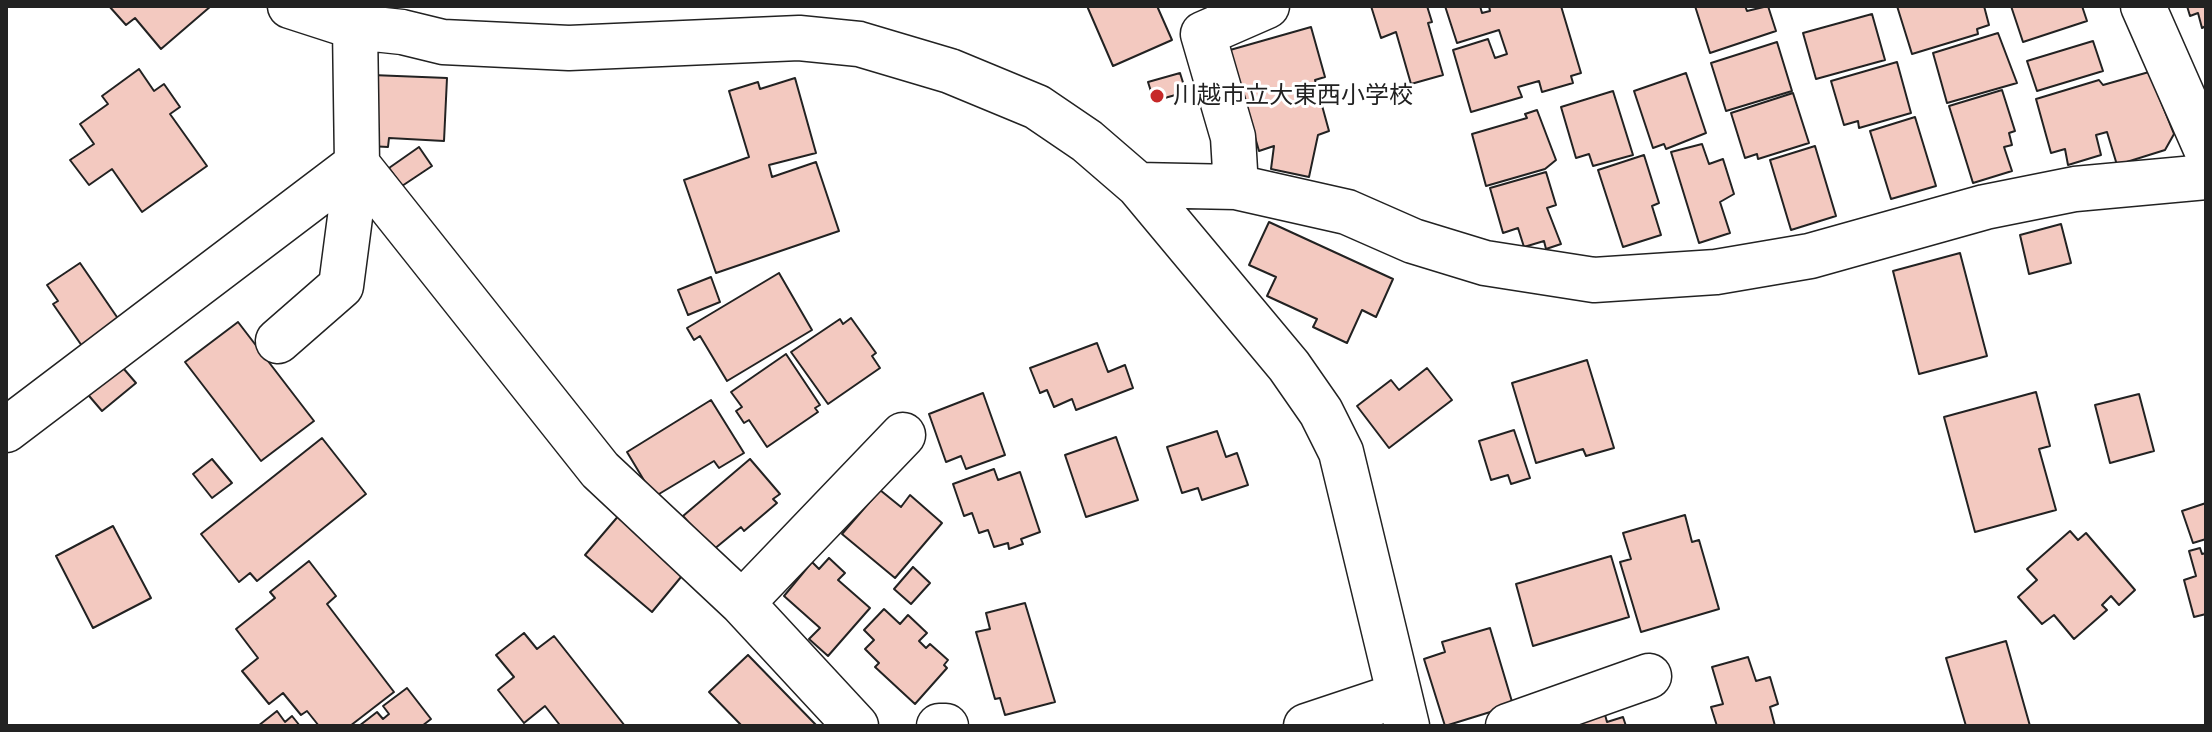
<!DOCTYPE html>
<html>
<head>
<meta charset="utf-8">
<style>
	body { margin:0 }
	#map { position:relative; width:2212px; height:732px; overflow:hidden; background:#fff; font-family:"Fira Sans",sans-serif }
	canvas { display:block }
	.frame { position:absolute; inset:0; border:8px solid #222; pointer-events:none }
</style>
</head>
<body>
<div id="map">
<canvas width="2212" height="732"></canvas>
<div class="frame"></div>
</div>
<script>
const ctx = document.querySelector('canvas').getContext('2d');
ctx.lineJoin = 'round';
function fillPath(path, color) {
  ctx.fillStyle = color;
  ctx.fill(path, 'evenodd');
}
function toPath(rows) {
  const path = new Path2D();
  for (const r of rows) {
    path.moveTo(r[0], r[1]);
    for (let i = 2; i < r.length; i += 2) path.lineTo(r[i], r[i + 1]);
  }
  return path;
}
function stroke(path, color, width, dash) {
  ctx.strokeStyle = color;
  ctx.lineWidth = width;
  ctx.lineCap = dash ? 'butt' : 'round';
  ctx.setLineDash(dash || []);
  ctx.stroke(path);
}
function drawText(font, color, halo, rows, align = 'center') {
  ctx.font = font + ' "Fira Sans","Noto Sans JP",sans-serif';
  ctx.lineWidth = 6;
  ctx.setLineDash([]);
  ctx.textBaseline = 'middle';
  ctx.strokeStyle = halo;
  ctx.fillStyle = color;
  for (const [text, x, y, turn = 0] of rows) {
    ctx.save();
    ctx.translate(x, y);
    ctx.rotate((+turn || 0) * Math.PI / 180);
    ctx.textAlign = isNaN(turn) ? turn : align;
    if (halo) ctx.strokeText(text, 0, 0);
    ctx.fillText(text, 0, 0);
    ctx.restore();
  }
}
const building = toPath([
	[109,6,211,6,161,49,135,18,126,25,109,6],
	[1087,6,1157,6,1172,40,1113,66,1087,6],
	[1371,6,1427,6,1432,22,1428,23,1443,75,1411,84,1396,32,1381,38,1371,6],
	[1445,6,1480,6,1482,13,1490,11,1489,6,1561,6,1581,73,1571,76,1573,83,1542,92,1539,81,1518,87,1522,97,1471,112,1453,50,1488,39,1495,58,1507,54,1499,30,1457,43,1445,6],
	[1695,6,1745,6,1747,11,1768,6,1776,31,1710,53,1695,6],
	[1897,6,1984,6,1989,25,1977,29,1978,34,1912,54,1897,6],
	[2011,6,2082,6,2087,21,2023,42,2011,6],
	[2187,6,2206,6,2206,26,2202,28,2198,13,2190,16,2187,6],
	[1872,14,1885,60,1816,79,1803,33,1872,14],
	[1311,27,1325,77,1315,80,1329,131,1318,135,1309,177,1271,169,1274,146,1259,151,1230,50,1311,27],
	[1998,33,2017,83,1947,103,1933,53,1998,33],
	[2093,41,2103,71,2037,91,2027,61,2093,41],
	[1777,42,1792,91,1726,111,1711,63,1777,42],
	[1897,62,1911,113,1859,128,1858,121,1844,125,1831,81,1897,62],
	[139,69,154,91,164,84,180,107,170,114,207,166,142,212,112,169,89,185,70,160,94,144,80,124,108,104,102,96,139,69],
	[2149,72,2174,134,2165,150,2117,165,2107,132,2096,135,2101,155,2068,165,2065,149,2051,153,2036,99,2099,80,2103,85,2149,72],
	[1180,73,1186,92,1154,101,1148,82,1180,73],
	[1686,73,1706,133,1666,149,1664,144,1653,148,1634,91,1686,73],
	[372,75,447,78,444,141,389,138,388,147,369,146,372,75],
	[795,78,816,153,769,165,772,177,816,162,839,231,716,273,684,180,749,157,729,91,758,82,760,89,795,78],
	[2002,90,2015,131,2009,133,2012,145,2004,147,2012,171,1973,183,1949,106,2002,90],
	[1613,91,1633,155,1593,166,1589,154,1576,158,1561,107,1613,91],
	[1793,93,1809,143,1758,159,1757,154,1745,158,1731,113,1793,93],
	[1537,110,1556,160,1545,169,1486,186,1472,134,1527,118,1525,114,1537,110],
	[1915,117,1936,186,1891,199,1870,131,1915,117],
	[1702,144,1709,164,1723,159,1734,194,1720,202,1730,233,1699,243,1671,152,1702,144],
	[1815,146,1836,216,1791,230,1770,160,1815,146],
	[419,147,432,166,402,186,389,168,419,147],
	[1644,155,1659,203,1652,206,1661,235,1623,247,1598,170,1644,155],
	[1546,172,1556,205,1547,208,1561,244,1546,249,1544,241,1524,247,1518,228,1503,233,1490,188,1546,172],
	[1269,222,1393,279,1376,317,1362,310,1347,343,1313,327,1317,319,1267,296,1276,277,1249,265,1269,222],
	[2061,224,2071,263,2029,274,2020,235,2061,224],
	[1960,253,1987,356,1919,374,1893,271,1960,253],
	[80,263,119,320,82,346,53,304,58,301,47,285,80,263],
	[779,273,812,330,727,381,700,336,694,340,687,328,779,273],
	[711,277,720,302,688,315,678,290,711,277],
	[851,318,876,353,872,356,880,368,828,404,791,352,840,319,843,324,851,318],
	[238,322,314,421,261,461,185,362,238,322],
	[1097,343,1108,372,1125,365,1133,388,1076,410,1072,399,1054,407,1047,390,1040,393,1030,368,1097,343],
	[786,354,820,405,815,408,818,412,767,447,749,420,744,423,736,411,742,407,731,392,786,354],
	[1587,360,1614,448,1586,456,1583,449,1536,463,1512,383,1587,360],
	[117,361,136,383,102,411,84,390,117,361],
	[1427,368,1452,400,1389,448,1357,406,1391,380,1399,390,1427,368],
	[2036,392,2050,446,2039,449,2056,510,1975,532,1944,417,2036,392],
	[983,393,1005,455,966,469,961,456,946,462,929,414,983,393],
	[2139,394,2154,451,2110,463,2095,405,2139,394],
	[711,400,744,453,719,468,714,461,654,497,627,452,711,400],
	[1514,430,1530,478,1511,484,1508,475,1491,480,1479,441,1514,430],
	[1217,431,1226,457,1237,453,1248,485,1202,500,1198,488,1182,493,1167,447,1217,431],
	[1116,437,1138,500,1086,517,1065,455,1116,437],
	[322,438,366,494,257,581,250,573,239,582,201,534,322,438],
	[212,459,232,483,212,498,193,474,212,459],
	[750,459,780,494,773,499,777,503,744,531,741,527,713,550,683,516,750,459],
	[994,469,998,480,1020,472,1040,532,1021,539,1023,544,1009,549,1008,543,994,547,988,530,979,533,972,513,964,516,953,484,994,469],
	[880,490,901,507,910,495,942,523,895,578,842,534,880,490],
	[2206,503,2206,539,2193,543,2182,511,2206,503],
	[620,514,686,571,652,612,585,555,620,514],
	[1685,515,1692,542,1699,540,1719,609,1641,632,1620,562,1631,559,1623,533,1685,515],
	[113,526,151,598,93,628,56,556,113,526],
	[2070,531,2078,540,2086,533,2135,590,2119,605,2111,596,2102,605,2107,610,2074,639,2054,615,2042,624,2018,597,2037,580,2027,569,2070,531],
	[2200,548,2202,554,2206,553,2206,614,2194,617,2184,580,2196,576,2189,551,2200,548],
	[1611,556,1629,617,1533,646,1516,584,1611,556],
	[829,558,845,573,838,580,870,608,828,656,809,639,820,628,784,596,812,562,819,569,829,558],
	[309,561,336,596,327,604,394,692,350,726,319,726,307,711,301,715,283,693,269,704,242,671,258,658,236,629,275,598,270,592,309,561],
	[913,567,930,583,911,604,894,589,913,567],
	[1025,603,1055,702,1005,715,1000,698,995,699,976,632,990,629,986,613,1025,603],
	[884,609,900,624,908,615,927,633,919,641,926,648,930,644,948,660,944,665,947,668,915,704,875,667,879,663,865,649,874,640,864,630,884,609],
	[1490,628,1513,705,1445,726,1424,659,1445,652,1442,642,1490,628],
	[524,633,537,649,554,636,625,726,557,726,559,724,545,706,524,723,498,690,514,677,496,655,524,633],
	[2006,641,2030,726,1966,726,1946,658,2006,641],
	[748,655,817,726,742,726,709,692,748,655],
	[1748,657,1756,681,1770,677,1778,704,1770,707,1775,726,1717,726,1711,707,1723,704,1712,667,1748,657],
	[407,688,431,719,422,726,359,726,377,712,383,719,389,714,383,706,407,688],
	[277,711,285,722,292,716,300,726,258,726,277,711],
	[1604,711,1607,722,1623,717,1626,726,1560,726,1604,711]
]);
fillPath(building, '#f3c9c0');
stroke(building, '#222', 2);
const minor = toPath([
	[290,6,355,27,402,32,443,42,569,48,799,38,859,44,950,71,1037,107,1087,141,1138,185,1289,366,1321,412,1341,452,1407,726],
	[2143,6,2206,149],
	[355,27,357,164,600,470,742,603,856,726],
	[1138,185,1236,187,1347,212,1413,241,1485,263,1594,280,1716,272,1810,256,1985,207,2075,189,2206,177],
	[1236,187,1233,137,1203,34,1267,6],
	[278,341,341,286,357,164],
	[6,430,357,164],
	[742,603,903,435],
	[939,726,946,726],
	[1306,726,1399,695],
	[1508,726,1649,676]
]);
stroke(minor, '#222', 47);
stroke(minor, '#fff', 44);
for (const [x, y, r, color] of [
	[1157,96,8,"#c62828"]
]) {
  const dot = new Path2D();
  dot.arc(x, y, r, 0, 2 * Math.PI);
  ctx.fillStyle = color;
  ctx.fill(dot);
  stroke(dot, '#fff', 3);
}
drawText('24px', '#222', '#fff', [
	["川越市立大東西小学校",1173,96]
], 'left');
</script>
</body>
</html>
